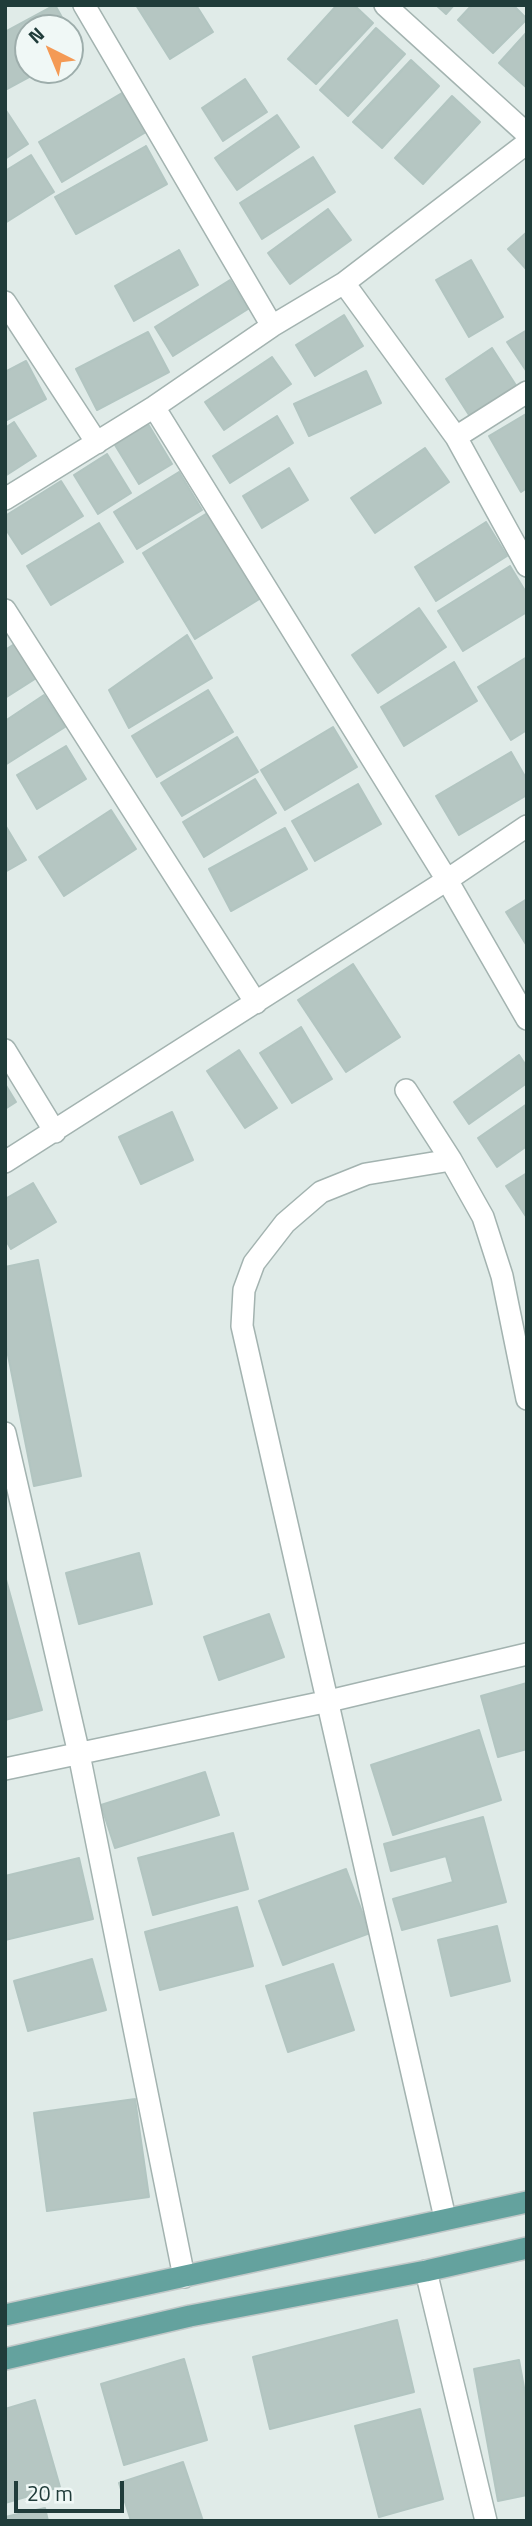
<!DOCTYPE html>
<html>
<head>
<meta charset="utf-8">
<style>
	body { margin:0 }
	#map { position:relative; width:532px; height:2526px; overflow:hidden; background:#e0ebe8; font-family:"Titillium Web",sans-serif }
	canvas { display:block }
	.frame { position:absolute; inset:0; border:7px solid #203c3a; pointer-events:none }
	.north { position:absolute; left:14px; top:14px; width:70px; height:70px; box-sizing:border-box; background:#f0f8f6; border:2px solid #9dadab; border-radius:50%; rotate:317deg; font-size:19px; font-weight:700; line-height:28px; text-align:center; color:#203c3a }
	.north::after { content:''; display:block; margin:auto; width:24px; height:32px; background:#f49a55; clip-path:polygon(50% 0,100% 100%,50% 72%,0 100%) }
	.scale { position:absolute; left:14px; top:2481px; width:110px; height:32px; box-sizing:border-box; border:4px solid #203c3a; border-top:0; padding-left:9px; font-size:21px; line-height:24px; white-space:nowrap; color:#203c3a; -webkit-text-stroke:5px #f0f8f6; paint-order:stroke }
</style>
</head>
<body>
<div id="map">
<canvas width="532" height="2526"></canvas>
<div class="frame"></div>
<div class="north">N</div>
<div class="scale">20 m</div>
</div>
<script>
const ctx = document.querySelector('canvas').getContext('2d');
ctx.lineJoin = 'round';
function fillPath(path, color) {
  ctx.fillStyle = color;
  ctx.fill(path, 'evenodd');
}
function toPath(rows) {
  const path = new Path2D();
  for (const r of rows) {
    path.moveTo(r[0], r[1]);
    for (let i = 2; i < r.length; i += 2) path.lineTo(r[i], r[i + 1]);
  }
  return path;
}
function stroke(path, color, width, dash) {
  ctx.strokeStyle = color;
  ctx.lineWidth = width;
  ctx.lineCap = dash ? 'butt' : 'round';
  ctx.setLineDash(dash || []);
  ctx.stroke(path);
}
const building = toPath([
	[55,5,68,28,28,28,28,70,42,70,5,90,5,32,55,5],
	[136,5,196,5,213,32,170,59,136,5],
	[337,5,354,5,373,23,316,84,288,59,337,5],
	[436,5,454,5,446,14,436,5],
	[472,5,513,5,527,19,493,53,458,20,472,5],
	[376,28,405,54,348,116,320,90,376,28],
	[70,32,79,50,70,55,70,32],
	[527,32,527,88,499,63,527,32],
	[411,60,439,86,382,148,353,122,411,60],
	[245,79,267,112,223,141,202,108,245,79],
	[122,93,146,132,62,182,39,142,122,93],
	[452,96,480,122,423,184,395,158,452,96],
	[5,109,28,144,5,159,5,109],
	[277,115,299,147,237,190,215,158,277,115],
	[146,146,167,184,76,234,55,197,146,146],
	[31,155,54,192,5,223,5,171,31,155],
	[313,157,335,192,262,239,240,203,313,157],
	[328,209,351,240,290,284,268,253,328,209],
	[527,232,527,270,508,249,527,232],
	[179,250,198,285,134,321,115,286,179,250],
	[471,260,503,317,469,337,436,280,471,260],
	[230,280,248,309,173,356,155,327,230,280],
	[344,315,363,346,315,376,296,345,344,315],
	[527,330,527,372,507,342,527,330],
	[148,332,169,372,97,410,76,369,148,332],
	[492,348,517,387,471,418,446,379,492,348],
	[272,357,291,384,224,430,205,402,272,357],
	[26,361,46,399,5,421,5,372,26,361],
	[366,371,381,403,309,436,294,404,366,371],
	[526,414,527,488,521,492,489,436,526,414],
	[277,416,293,443,230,483,213,456,277,416],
	[14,422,36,456,5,476,5,428,14,422],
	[148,424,172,464,139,484,115,445,148,424],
	[425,448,449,482,375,533,351,498,425,448],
	[107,454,131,493,98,514,74,475,107,454],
	[289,468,308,500,262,528,243,496,289,468],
	[179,472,202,510,137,549,114,512,179,472],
	[61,481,83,516,22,554,5,528,5,516,61,481],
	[209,512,261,598,195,639,143,553,209,512],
	[486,522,507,556,436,601,415,567,486,522],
	[99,523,123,562,51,605,27,566,99,523],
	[510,566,527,594,527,612,463,651,438,611,510,566],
	[419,608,446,647,378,693,352,655,419,608],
	[187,635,212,678,129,728,109,690,187,635],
	[16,643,38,677,5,698,5,650,16,643],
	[527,657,527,730,511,740,478,687,527,657],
	[454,662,477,701,404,746,381,707,454,662],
	[208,690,233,732,157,777,132,736,208,690],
	[44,695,65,727,5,765,5,721,44,695],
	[333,727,357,767,285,810,261,770,333,727],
	[237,737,258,772,182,816,161,783,237,737],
	[66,746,86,779,37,809,17,775,66,746],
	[511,752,527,780,527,795,459,835,436,796,511,752],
	[255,779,276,813,204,857,183,822,255,779],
	[358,784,381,824,315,861,292,821,358,784],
	[111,810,136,849,64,896,39,857,111,810],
	[5,825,26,860,5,872,5,825],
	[285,828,307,869,231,911,209,869,285,828],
	[527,899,527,946,506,912,527,899],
	[353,964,400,1037,346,1072,298,1000,353,964],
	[301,1027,332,1079,292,1103,260,1053,301,1027],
	[239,1050,277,1108,245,1128,207,1071,239,1050],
	[519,1055,527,1067,527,1083,469,1124,454,1102,519,1055],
	[5,1084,16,1102,5,1109,5,1084],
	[527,1104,527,1146,497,1167,478,1138,527,1104],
	[172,1112,193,1160,141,1184,119,1137,172,1112],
	[527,1173,527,1218,506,1186,527,1173],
	[33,1183,56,1222,11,1249,5,1239,5,1199,33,1183],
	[38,1260,81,1476,34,1486,5,1340,5,1267,38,1260],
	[139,1553,152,1604,79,1624,66,1573,139,1553],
	[5,1576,42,1710,5,1720,5,1576],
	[269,1614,284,1657,219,1680,204,1637,269,1614],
	[527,1683,527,1749,498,1757,481,1696,527,1683],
	[479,1730,501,1800,393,1835,371,1765,479,1730],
	[205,1772,219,1815,115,1848,101,1805,205,1772],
	[483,1817,506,1902,402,1930,393,1899,453,1882,446,1856,391,1871,384,1844,483,1817],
	[233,1833,248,1889,153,1915,138,1858,233,1833],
	[79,1858,93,1919,5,1940,5,1876,79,1858],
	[346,1869,370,1933,283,1965,259,1901,346,1869],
	[237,1907,253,1966,160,1990,145,1932,237,1907],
	[497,1926,510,1981,451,1996,438,1940,497,1926],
	[92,1959,106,2010,28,2031,14,1981,92,1959],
	[333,1964,354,2030,288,2052,266,1986,333,1964],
	[135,2099,149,2197,47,2211,34,2113,135,2099],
	[397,2320,414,2392,270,2429,253,2357,397,2320],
	[184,2359,207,2440,124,2465,101,2384,184,2359],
	[519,2360,527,2404,527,2495,498,2501,474,2369,519,2360],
	[35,2400,60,2487,5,2503,5,2409,35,2400],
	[420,2409,443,2499,379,2517,355,2426,420,2409],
	[183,2462,203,2521,131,2521,119,2483,183,2462],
	[45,2508,48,2521,5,2521,5,2517,45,2508]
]);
fillPath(building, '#b5c6c2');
stroke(building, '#b2c5c1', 2);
const street = toPath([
	[84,5,272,326],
	[385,5,527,134],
	[344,283,456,437,527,566],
	[5,302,97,443],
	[154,407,447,880,527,1019],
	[456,437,527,392],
	[5,499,154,407,272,326,344,283,527,143],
	[5,610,256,1003],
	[5,1050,55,1132],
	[406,1090,451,1160,483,1217,502,1276,527,1399],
	[5,1162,447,880,527,826],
	[5,1433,79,1754,184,2277],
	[5,1769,329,1701,527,1654],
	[445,2218,242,1326,244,1290,254,1263,285,1223,321,1192,366,1174,451,1160],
	[426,2271,486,2521]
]);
const primary = toPath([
	[5,2315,527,2202],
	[5,2359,190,2316,426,2271,527,2248]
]);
stroke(street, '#a3b3b0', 24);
stroke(primary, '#c1c8c8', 24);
stroke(street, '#fff', 21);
stroke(primary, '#64a29e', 21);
</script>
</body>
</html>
